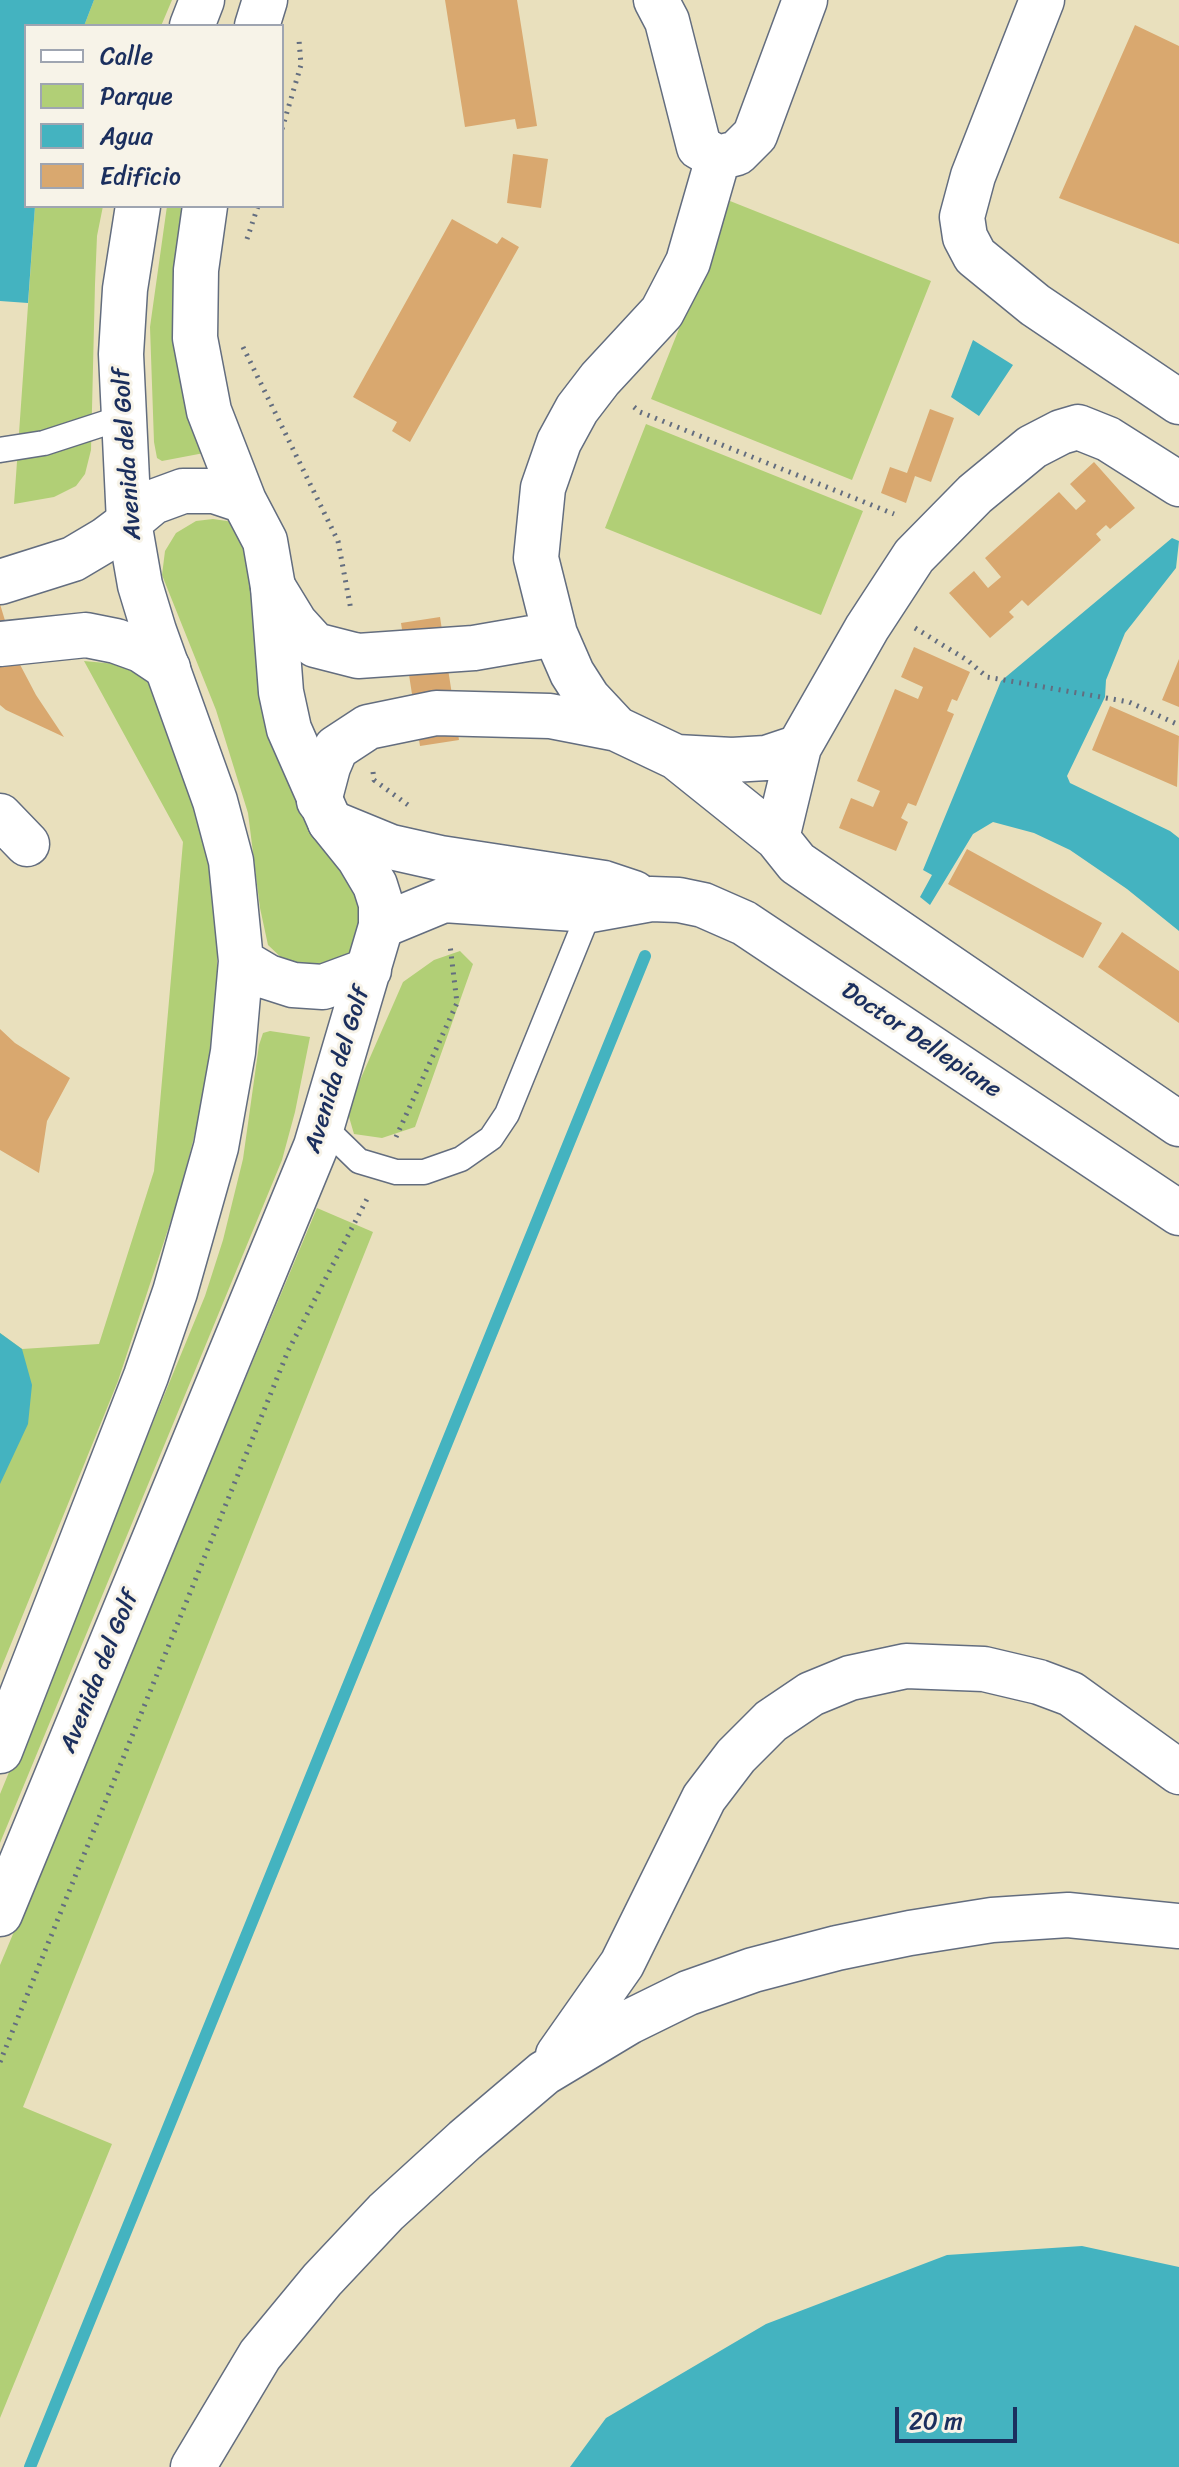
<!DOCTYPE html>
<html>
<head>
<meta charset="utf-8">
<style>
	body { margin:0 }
	#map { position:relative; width:1179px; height:2467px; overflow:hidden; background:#e9e0bd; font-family:Sriracha,sans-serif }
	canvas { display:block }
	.legend { position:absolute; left:24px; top:24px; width:260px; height:184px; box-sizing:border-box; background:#f7f3e8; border:2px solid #9fa5b1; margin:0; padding:10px 14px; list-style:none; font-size:24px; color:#1b2f5e }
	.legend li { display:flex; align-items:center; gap:16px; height:40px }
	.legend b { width:40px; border:2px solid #9fa5b1 }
	.scale { position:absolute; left:895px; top:2407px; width:122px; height:36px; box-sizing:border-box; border:4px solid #1b2f5e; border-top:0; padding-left:10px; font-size:24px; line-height:28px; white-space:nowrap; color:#1b2f5e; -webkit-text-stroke:6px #f7f3e8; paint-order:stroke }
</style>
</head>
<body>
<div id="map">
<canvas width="1179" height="2467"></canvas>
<ul class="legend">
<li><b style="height:10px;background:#fff"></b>Calle</li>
<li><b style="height:22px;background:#b1cf76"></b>Parque</li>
<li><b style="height:22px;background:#44b3c0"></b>Agua</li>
<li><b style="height:22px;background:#d9a86f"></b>Edificio</li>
</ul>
<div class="scale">20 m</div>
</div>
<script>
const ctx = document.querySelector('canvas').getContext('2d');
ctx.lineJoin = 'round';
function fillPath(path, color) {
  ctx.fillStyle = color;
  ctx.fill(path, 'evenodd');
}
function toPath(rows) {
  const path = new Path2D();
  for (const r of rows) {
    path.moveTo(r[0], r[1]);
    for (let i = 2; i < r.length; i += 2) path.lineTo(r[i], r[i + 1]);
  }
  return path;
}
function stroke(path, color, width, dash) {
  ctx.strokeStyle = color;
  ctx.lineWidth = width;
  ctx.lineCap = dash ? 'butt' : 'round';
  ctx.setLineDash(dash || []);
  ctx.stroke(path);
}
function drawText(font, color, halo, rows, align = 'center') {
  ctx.font = font + ' Sriracha,sans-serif';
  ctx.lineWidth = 6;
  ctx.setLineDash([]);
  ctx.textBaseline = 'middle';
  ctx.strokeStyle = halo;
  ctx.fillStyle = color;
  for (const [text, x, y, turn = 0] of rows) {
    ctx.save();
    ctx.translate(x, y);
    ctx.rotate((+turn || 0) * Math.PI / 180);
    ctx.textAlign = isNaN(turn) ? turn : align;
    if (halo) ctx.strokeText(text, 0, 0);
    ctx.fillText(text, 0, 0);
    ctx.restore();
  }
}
fillPath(toPath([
	[94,0,172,0,161,26,84,26],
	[730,201,931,281,852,480,651,399],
	[35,206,103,206,97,236,95,284,91,450,85,474,76,486,54,497,14,504],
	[167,206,196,206,204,453,162,461,157,458,154,442,150,327],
	[646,424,863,511,821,615,605,528],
	[213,519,234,522,252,535,309,824,333,862,356,888,363,912,352,958,334,969,287,963,268,945,260,908,248,813,216,710,162,575,165,551,176,533,196,521],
	[84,661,116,664,138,674,155,689,170,720,210,860,217,940,217,1017,207,1087,178,1199,118,1381,0,1671,0,1333,22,1349,99,1344,154,1171,183,842],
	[460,951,473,964,415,1127,382,1138,354,1134,347,1110,403,982,434,960],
	[270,1031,310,1037,295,1112,282,1160,0,1843,0,1794,205,1296,223,1240,243,1159,259,1045,263,1033],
	[317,1208,373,1232,23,2107,112,2144,0,2418,0,1965]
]), '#b1cf76');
fillPath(toPath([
	[0,0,94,0,84,26,26,26,26,206,35,206,28,303,0,301],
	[973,340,1013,365,979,416,951,397],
	[1172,538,1179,541,1176,568,1125,633,1106,680,1105,697,1067,776,1070,783,1170,831,1179,838,1179,931,1127,889,1070,850,1034,833,993,822,973,834,930,905,920,897,932,875,923,870,1001,681],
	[0,1333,22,1349,32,1385,28,1424,0,1484],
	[1082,2246,1179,2267,1179,2467,570,2467,606,2418,766,2324,947,2255]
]), '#44b3c0');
stroke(toPath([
	[30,2467,645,956]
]), '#44b3c0', 12);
fillPath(toPath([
	[445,0,517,0,537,126,517,129,515,119,465,127],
	[1135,25,1179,46,1179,244,1059,198],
	[513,154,548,159,541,208,507,203],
	[452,219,497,244,502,237,519,247,410,442,392,431,397,422,353,397],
	[930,409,954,418,931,482,915,476,906,503,881,493,890,467,907,473],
	[1094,462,1135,508,1110,529,1106,525,1096,534,1101,540,1028,606,1022,600,1009,612,1014,617,990,638,949,593,974,571,988,588,1001,577,985,558,1059,492,1076,510,1086,501,1070,484],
	[0,604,16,657,36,695,64,737,6,710,0,705],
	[440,617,459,740,420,746,401,623],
	[914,647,970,672,957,701,952,699,947,711,954,714,916,806,908,803,901,818,908,822,896,851,839,828,851,798,873,807,880,791,857,781,895,689,918,699,923,687,901,677],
	[1179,659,1179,707,1162,700],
	[1110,706,1179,736,1177,787,1092,750],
	[967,849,1102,923,1083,958,948,884],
	[1122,932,1179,971,1179,1023,1098,967],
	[0,1029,15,1043,70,1078,47,1121,39,1173,0,1150]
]), '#d9a86f');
const service = toPath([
	[0,450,44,443,124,417],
	[323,1126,359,1161,396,1172,424,1172,461,1159,491,1138,507,1114,590,910]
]);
const minor = toPath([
	[656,0,667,21,699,147,718,158,737,153,755,135,805,0],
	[1042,0,973,176,962,217,965,237,975,256,1035,305,1179,402],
	[0,582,73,559,105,540,129,522],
	[273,587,295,623,315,645,358,656,474,648,555,634],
	[0,644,86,635,116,641,141,650,168,668],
	[617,729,588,698,572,673,555,634,536,558,543,488,559,442,577,409,600,379,662,312,688,262,718,158],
	[799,747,777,838,797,863,1179,1124],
	[676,757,777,838],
	[319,801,328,767,336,748,368,727,436,713,550,716,617,729,676,757,732,760,766,758,799,747,867,628,914,556,975,494,1032,447,1061,432,1078,427,1108,439,1179,484],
	[0,816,27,844],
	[330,822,391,847,440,858,604,883,634,893],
	[381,926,444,900,590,910,651,899,679,900,703,905,744,923,1179,1213],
	[558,2055,622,1964,704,1798,736,1756,771,1721,811,1694,850,1678,906,1666,984,1669,1039,1682,1071,1694,1179,1772],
	[193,2467,260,2355,322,2280,386,2212,465,2140,544,2073,629,2022,688,1993,753,1970,837,1948,910,1933,992,1920,1068,1915,1179,1926]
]);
const tertiary = toPath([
	[192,26,202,0],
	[257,26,265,0],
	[129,522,153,502,183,491,214,491,244,501],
	[241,961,268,977,293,985,323,987,369,970],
	[0,1751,146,1376,175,1292,216,1147,233,1052,241,961,231,861,215,801,154,631,140,585,129,522,121,354,125,289,138,206],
	[0,1914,316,1146,381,926,381,904,375,885,359,858,330,822,289,729,281,692,273,587,265,541,244,501,209,411,195,338,196,270,205,206]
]);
stroke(service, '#636d7f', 27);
stroke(minor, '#636d7f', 47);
stroke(tertiary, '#636d7f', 47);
stroke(toPath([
	[282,129,301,65,299,40],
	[247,239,258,206],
	[243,347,338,541,351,610],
	[634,407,640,412,894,514],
	[915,628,967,660,987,677,1129,702,1179,725],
	[373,772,374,780,408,805],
	[396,1137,457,1003,450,945],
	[0,2062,288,1351,368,1197]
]), '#636d7f', 5, [2, 6]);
stroke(service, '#fff', 24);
stroke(minor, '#fff', 44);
stroke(tertiary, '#fff', 44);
drawText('24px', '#1b2f5e', '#f7f3e8', [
	["Avenida del Golf",128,454,-94],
	["Doctor Dellepiane",921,1041,34],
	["Avenida del Golf",338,1070,-73],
	["Avenida del Golf",100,1672,-68]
]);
</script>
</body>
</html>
